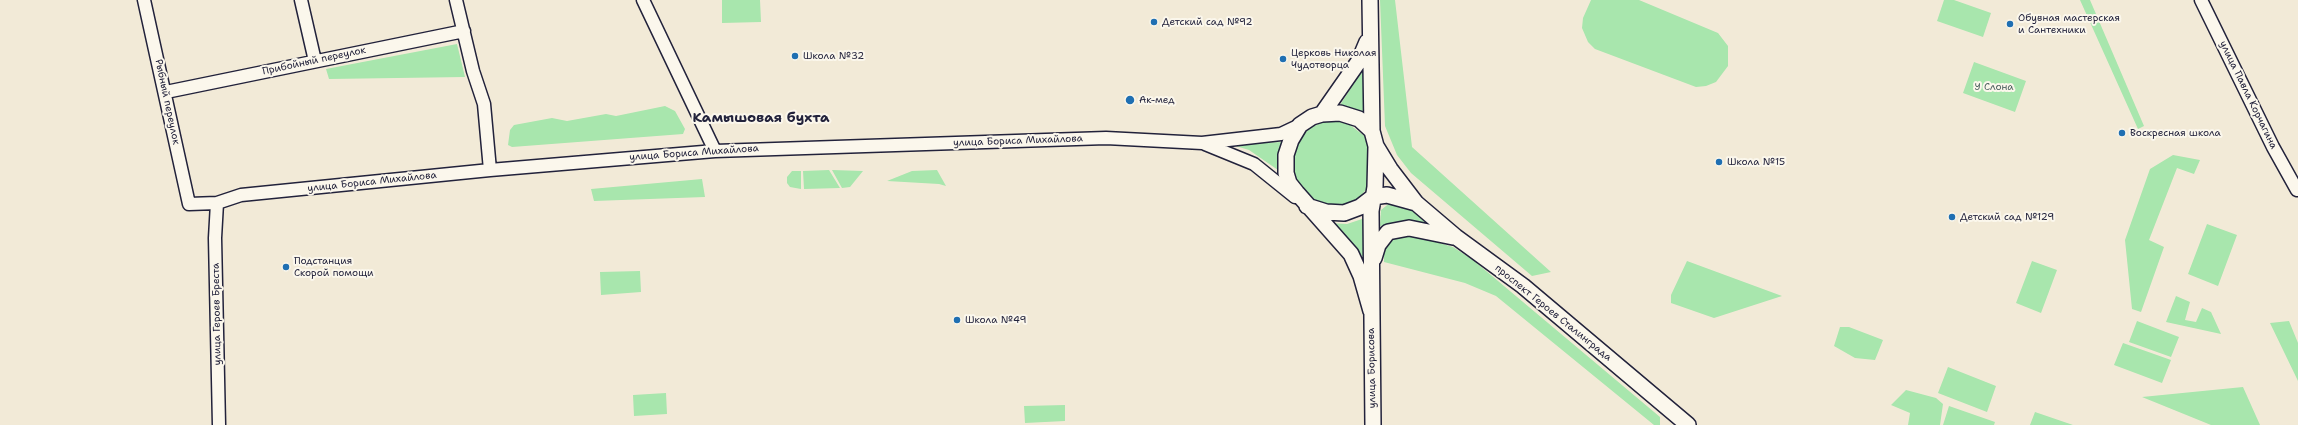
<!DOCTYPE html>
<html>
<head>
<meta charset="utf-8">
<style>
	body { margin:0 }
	canvas { display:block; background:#f2ead7 }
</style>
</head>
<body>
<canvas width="2298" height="425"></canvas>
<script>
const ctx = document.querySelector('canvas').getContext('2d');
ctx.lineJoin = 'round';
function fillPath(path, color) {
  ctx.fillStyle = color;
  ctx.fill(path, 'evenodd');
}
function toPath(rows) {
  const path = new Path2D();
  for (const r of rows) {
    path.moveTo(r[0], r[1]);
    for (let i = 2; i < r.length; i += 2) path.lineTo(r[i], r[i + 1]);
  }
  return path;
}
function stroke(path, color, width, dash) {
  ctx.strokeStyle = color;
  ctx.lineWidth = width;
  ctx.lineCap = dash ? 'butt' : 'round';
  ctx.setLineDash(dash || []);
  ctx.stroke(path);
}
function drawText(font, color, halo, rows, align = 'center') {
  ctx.font = font + ' "Shantell Sans",sans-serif';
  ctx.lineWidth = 4;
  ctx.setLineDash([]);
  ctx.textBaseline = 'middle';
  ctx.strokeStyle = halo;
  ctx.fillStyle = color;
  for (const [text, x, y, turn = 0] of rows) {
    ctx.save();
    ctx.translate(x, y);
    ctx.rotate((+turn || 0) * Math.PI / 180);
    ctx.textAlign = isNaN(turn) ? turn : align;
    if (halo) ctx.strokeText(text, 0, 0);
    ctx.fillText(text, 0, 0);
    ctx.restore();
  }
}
fillPath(toPath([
	[722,0,760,0,761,22,722,23],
	[1380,0,1395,0,1412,147,1551,272,1532,276,1411,173,1397,155,1385,126],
	[1591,0,1639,0,1718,33,1728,46,1728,66,1716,82,1706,86,1696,87,1595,49,1588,42,1582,28,1583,18],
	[1944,0,1954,0,1991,13,1983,37,1937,21],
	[2080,0,2090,0,2144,126,2138,129],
	[457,44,465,77,329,79,326,69],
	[1974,62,2026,81,2015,112,1963,93],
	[1364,68,1364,115,1338,108],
	[665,106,675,111,685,129,683,134,512,147,508,145,510,130,514,125,552,118,567,121,606,114,616,116],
	[1337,121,1350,125,1370,140,1369,186,1353,205,1326,207,1311,200,1301,189,1294,177,1292,164,1294,150,1300,138,1310,128,1323,122],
	[1283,142,1279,156,1278,170,1249,150,1229,144],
	[2173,155,2200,160,2194,174,2177,168,2149,240,2164,247,2141,312,2132,309,2125,240,2150,169],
	[829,170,840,188,804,189,803,171],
	[832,170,863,171,850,187,842,188],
	[937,170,946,186,939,184,887,181,912,171],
	[792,171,801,171,801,189,790,187,787,183,787,177],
	[702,179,705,197,594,201,591,189],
	[1391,202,1411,209,1434,226,1410,221,1380,226,1381,210],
	[1365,218,1366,260,1329,223,1347,224],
	[2207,224,2237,235,2218,286,2188,274],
	[1413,235,1453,247,1473,260,1660,417,1660,425,1654,425,1496,296,1465,283,1384,262,1384,248,1395,238],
	[1687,261,1782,296,1714,318,1671,303,1671,295],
	[2032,261,2057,270,2041,313,2016,303],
	[640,271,641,292,601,295,600,272],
	[2176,296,2190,302,2185,320,2196,322,2202,308,2211,312,2221,334,2166,322],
	[2137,321,2179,337,2171,357,2129,342],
	[2289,321,2298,343,2298,381,2270,323],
	[1840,327,1849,327,1883,340,1875,360,1855,358,1834,346],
	[2123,343,2171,360,2162,383,2114,365],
	[1948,367,1996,386,1987,412,1938,393],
	[2243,387,2260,425,2211,425,2142,397],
	[1906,390,1936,398,1943,404,1940,425,1908,425,1910,413,1891,405],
	[666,393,667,414,634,416,633,395],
	[1065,405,1065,421,1025,423,1024,406],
	[1949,406,1995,422,1994,425,1943,425],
	[2035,412,2073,425,2030,425]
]), '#a8e6ad');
const minor = toPath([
	[144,0,189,204,217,203,241,195,490,170,715,151,1106,138,1202,143,1281,134,1300,125],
	[301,0,315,61],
	[456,0,473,71,484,104,490,170],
	[643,0,715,151],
	[2201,0,2273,147,2297,190],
	[166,92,464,31],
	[1205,144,1254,164,1295,197],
	[217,203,215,238,219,425]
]);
const major = toPath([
	[1370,0,1372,131,1376,146,1390,169,1416,203,1456,237,1523,286,1688,425],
	[1322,114,1359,61,1367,42],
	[1307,206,1326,212,1344,213,1360,207,1373,197,1387,195,1416,203],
	[1374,258,1378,245,1388,232,1409,228,1453,237],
	[1371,311,1361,276,1351,254,1297,193,1289,183,1286,173,1286,155,1291,140,1300,125,1312,117,1322,114,1340,113,1359,119,1372,131],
	[1373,425,1371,211,1375,187,1376,147]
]);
stroke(minor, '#22223b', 15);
stroke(major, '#22223b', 18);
stroke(minor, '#fbf7ec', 12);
stroke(major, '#fbf7ec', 15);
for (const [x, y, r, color] of [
	[1154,22,4,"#1f6fb2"],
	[2010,24,4,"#1f6fb2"],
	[795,56,4,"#1f6fb2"],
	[1283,59,4,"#1f6fb2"],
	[1130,100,5,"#1f6fb2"],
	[2122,133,4,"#1f6fb2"],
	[1719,162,4,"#1f6fb2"],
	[1952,217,4,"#1f6fb2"],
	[286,267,4,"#1f6fb2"],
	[957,320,4,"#1f6fb2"]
]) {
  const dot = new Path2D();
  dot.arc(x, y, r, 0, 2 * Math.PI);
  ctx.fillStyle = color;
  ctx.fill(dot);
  stroke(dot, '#fbf7ec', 1.5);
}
drawText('10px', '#22223b', '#fbf7ec', [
	["Обувная мастерская",2018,18],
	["и Сантехники",2018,30],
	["Детский сад №92",1162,22],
	["Церковь Николая",1291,53],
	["Чудотворца",1291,65],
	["Школа №32",803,56],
	["Ак-мед",1139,100],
	["Воскресная школа",2130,133],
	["Школа №15",1727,162],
	["Детский сад №129",1960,217],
	["Подстанция",294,261],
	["Скорой помощи",294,273],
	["Школа №49",965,320]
], 'left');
drawText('10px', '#22223b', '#fbf7ec', [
	["Прибойный переулок",314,61,-12],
	["улица Павла Корчагина",2248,95,64],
	["Рыбный переулок",167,102,78],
	["улица Бориса Михайлова",1018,141,-2],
	["улица Бориса Михайлова",694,153,-4],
	["улица Бориса Михайлова",372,182,-6],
	["проспект Героев Сталинграда",1553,313,39],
	["улица Героев Бреста",217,314,-91],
	["улица Борисова",1372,368,-91]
]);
drawText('10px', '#4a5d5d', '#fbf7ec', [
	["У Слона",1994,87]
]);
drawText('bold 14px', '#22223b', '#fbf7ec', [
	["Камышовая бухта",761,118]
]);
</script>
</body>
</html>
